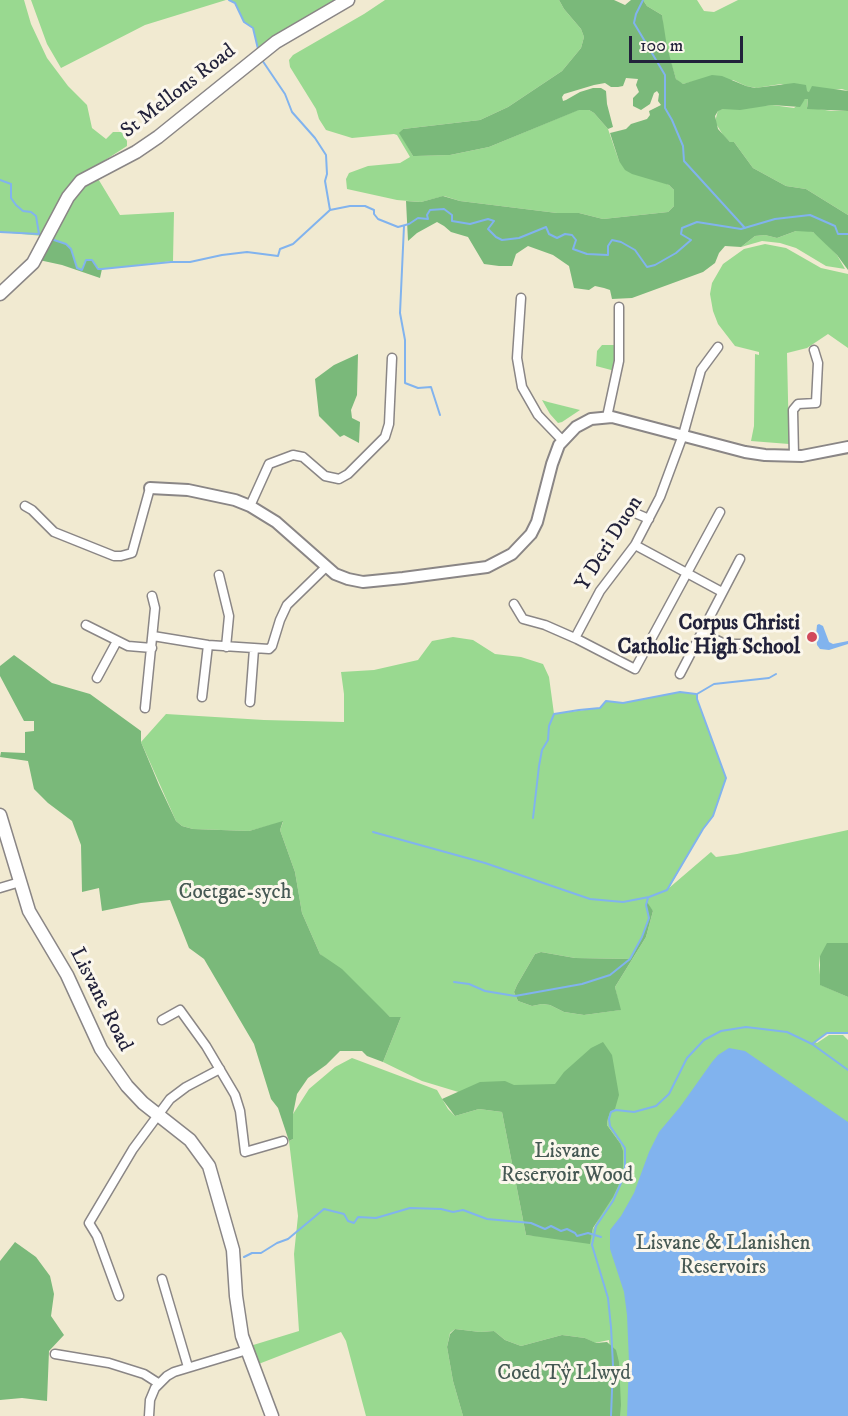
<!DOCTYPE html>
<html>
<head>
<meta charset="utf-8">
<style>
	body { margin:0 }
	#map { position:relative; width:848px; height:1416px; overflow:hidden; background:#f1ead1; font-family:"IM FELL DW Pica",serif }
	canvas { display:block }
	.scale { position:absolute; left:629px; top:36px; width:114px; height:27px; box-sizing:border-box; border:3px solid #22223b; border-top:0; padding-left:8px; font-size:18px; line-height:21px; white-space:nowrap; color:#22223b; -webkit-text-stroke:4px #fbf7ec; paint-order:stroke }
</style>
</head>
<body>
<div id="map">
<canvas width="848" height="1416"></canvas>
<div class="scale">100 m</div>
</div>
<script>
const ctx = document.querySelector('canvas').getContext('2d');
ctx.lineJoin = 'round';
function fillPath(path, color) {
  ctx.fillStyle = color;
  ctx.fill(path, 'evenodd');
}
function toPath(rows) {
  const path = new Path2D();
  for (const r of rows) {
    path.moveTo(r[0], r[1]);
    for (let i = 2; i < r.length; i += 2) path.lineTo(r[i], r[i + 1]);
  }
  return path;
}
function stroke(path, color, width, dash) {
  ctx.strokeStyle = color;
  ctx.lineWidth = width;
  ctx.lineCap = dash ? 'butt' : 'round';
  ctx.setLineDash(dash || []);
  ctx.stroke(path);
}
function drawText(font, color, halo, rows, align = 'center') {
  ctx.font = font + ' "IM FELL DW Pica",serif';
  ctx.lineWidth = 6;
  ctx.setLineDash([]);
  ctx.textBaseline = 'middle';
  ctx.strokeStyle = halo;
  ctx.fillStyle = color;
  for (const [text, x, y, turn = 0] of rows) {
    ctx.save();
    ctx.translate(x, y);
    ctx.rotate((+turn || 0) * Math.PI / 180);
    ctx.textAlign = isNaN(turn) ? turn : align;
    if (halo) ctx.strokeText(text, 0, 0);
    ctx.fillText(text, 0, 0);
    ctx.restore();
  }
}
fillPath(toPath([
	[0,0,24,0,31,24,47,58,68,86,87,105,92,128,106,139,113,132,122,132,127,141,127,146,82,175,43,236,0,232],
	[31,0,226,0,145,25,61,68,47,44],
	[229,0,341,0,258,49,253,28,244,22,235,3],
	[385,0,559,0,564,9,581,29,584,37,581,48,562,71,508,107,480,120,403,129,400,133,413,156,450,155,489,147,578,110,589,110,594,113,608,129,619,161,669,185,674,190,674,206,668,212,603,219,579,213,557,213,460,201,444,196,421,202,397,200,347,189,346,179,349,173,368,166,400,163,410,157,397,135,394,134,352,138,326,130,319,119,316,109,290,67,289,60,293,55,364,14],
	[643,0,697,0,704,11,714,12,738,0,848,0,848,91,842,89,809,92,781,84,756,88,746,86,733,80,699,80,683,84,680,83,676,79,664,40,662,15,647,6],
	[805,99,808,99,807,107,831,111,848,111,848,215,806,189,786,186,753,168,734,142,730,142,723,135,715,122,718,110,723,109,772,105,794,108],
	[97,177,120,215,174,212,173,261,102,269,84,263,82,270,77,268,58,242,51,239,81,186],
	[805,230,813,232,822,239,837,255,845,269,826,266,796,248,780,243,762,241,741,247,755,236,765,235,777,238,796,231],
	[765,244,786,248,821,268,848,274,848,348,828,334,807,348,787,353,789,444,751,441,754,426,755,354,759,355,759,352,735,346,718,324,713,311,710,294,712,283,723,264,744,249],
	[602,345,617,345,615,371,596,366,597,351],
	[542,400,548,402,580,410,562,422,558,423,550,414],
	[453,637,473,640,495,654,521,657,543,664,549,677,554,714,600,708,606,701,623,703,680,692,697,694,697,699,726,778,713,816,703,829,669,888,711,852,716,857,737,854,848,830,848,943,820,956,819,965,821,985,848,997,848,1033,827,1033,815,1042,817,1043,829,1035,843,1035,848,1040,848,1416,609,1416,611,1366,609,1340,595,1343,585,1338,562,1335,521,1346,505,1340,494,1331,480,1332,455,1329,450,1333,447,1347,453,1381,463,1416,366,1416,346,1341,341,1332,256,1365,250,1346,299,1331,294,1254,298,1216,289,1141,293,1139,293,1114,309,1089,335,1067,352,1058,437,1090,448,1109,455,1116,479,1109,502,1112,526,1235,590,1241,593,1229,600,1216,620,1143,607,1125,608,1118,465,1094,422,1081,383,1062,401,1017,391,1018,320,954,302,913,295,872,280,830,283,822,249,831,193,829,182,826,176,821,141,742,166,714,264,720,344,722,344,694,341,672,374,670,418,660,432,641],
	[646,905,653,911,646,937,615,987,620,1010,584,1015,564,1012,550,1005,542,1004,532,1006,518,1001,514,992,517,985,535,954,541,952,575,958,630,959,642,937,649,918]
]), '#99d990');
fillPath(toPath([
	[559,0,614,0,625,5,631,0,643,0,647,6,662,15,667,47,676,79,683,84,712,75,722,76,746,86,755,88,794,83,806,85,807,91,809,92,812,86,848,91,848,111,807,109,808,99,805,99,800,107,772,105,740,110,723,109,718,111,715,116,718,129,730,142,734,142,753,168,786,186,806,189,848,215,848,270,837,255,813,232,796,231,777,238,765,235,755,236,741,247,725,246,719,253,715,263,703,272,632,298,612,299,610,290,604,288,595,286,589,290,574,288,569,266,553,255,528,246,516,254,512,266,499,266,484,264,468,237,451,232,444,226,437,222,417,233,408,241,406,201,421,202,443,196,460,201,557,213,579,213,603,219,668,212,674,206,674,190,669,185,632,174,625,170,619,161,610,133,626,129,631,124,647,119,650,115,649,111,661,105,658,101,659,94,657,91,654,93,650,104,641,110,633,106,633,98,639,92,636,85,638,79,626,78,623,86,618,87,611,87,605,83,594,85,564,94,562,97,563,101,566,100,580,92,593,88,601,88,606,91,607,104,613,127,608,129,594,113,589,110,579,110,489,147,450,155,416,156,413,156,399,133,403,129,480,120,508,107,562,71,581,48,584,37,581,29,564,9],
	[51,239,66,244,71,249,77,268,82,270,86,260,92,260,98,269,102,269,100,278,62,265,39,260],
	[358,354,357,395,351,410,352,418,360,422,359,443,344,435,340,437,319,416,315,379,334,365],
	[14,655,52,683,90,694,141,731,141,742,159,785,176,821,182,826,193,829,249,831,283,821,280,830,295,872,302,913,320,954,342,969,390,1017,401,1017,383,1062,367,1056,362,1051,340,1051,326,1065,308,1078,297,1094,293,1114,293,1139,289,1141,278,1108,271,1099,254,1044,204,959,189,948,170,900,141,903,102,911,99,888,82,892,81,845,72,821,48,803,34,789,28,761,0,757,1,752,25,753,25,732,34,731,34,721,24,721,0,676,0,666],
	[647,902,653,911,646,937,615,987,621,1010,584,1015,564,1012,550,1005,542,1004,532,1006,518,1001,514,992,517,985,535,954,541,952,575,958,630,959,642,937,649,918,646,905],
	[827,943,848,943,848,997,820,985,820,956],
	[603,1042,612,1055,619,1095,615,1109,610,1112,608,1118,607,1125,620,1143,623,1151,623,1167,620,1182,613,1197,593,1228,590,1244,526,1235,502,1112,479,1109,455,1116,442,1099,480,1082,505,1081,514,1085,555,1084,564,1072,591,1048],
	[15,1242,36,1257,50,1276,54,1294,51,1316,64,1335,49,1351,47,1401,22,1398,0,1400,0,1261],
	[455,1329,480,1332,494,1331,505,1340,521,1346,562,1335,585,1338,596,1343,607,1342,616,1350,619,1362,621,1405,620,1416,463,1416,453,1381,447,1347,450,1334]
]), '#7ab97a');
fillPath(toPath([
	[819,624,823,626,829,642,833,644,848,641,848,644,829,650,820,649,817,645,816,635,817,625],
	[729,1048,745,1051,848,1122,848,1416,627,1416,629,1362,627,1315,624,1292,610,1249,610,1230,621,1216,634,1193,649,1152,659,1132,680,1107,712,1062,718,1055]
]), '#81b3ee');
stroke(toPath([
	[229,0,235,3,244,22,253,28,258,49],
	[643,0,636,14,634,23,665,75,665,108,672,120,683,146,684,161,745,228],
	[262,60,285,94,292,112,315,138,326,155,327,174,325,181,330,210,350,206,365,206,374,210,374,214,378,219,398,227,409,224,418,218,428,219,427,215,430,210,444,209,452,215,452,221,470,224,488,219,494,221,488,229,496,237,502,240,519,238,546,227,549,234,557,238,565,234,572,235,576,240,573,249,587,254,608,255,608,246,612,240,621,242,635,250,647,267,655,265,676,253,691,240,681,234,682,228,697,222,741,229,775,219,810,215,835,226,838,234,848,234],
	[0,180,11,184,11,198,16,205,23,211,31,212,36,216,39,234,43,236],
	[404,226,400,313,405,340,405,383,418,388,431,387,440,415],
	[0,232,39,234],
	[51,239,66,244,71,249,77,268,82,270,86,260,92,260,98,269,102,269,171,262,190,262,222,255,247,252,278,256,280,249,293,244,330,210],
	[533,818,539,766,542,750,548,740,549,726,554,714,579,710,600,708,606,701,623,703,680,692,696,694],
	[373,832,485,863,590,899,623,902,649,897,667,890,703,829,713,816,726,778,697,699,697,694,714,684,769,678,776,674],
	[454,982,469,984,485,991,515,996,582,984,610,975,630,959,642,937,649,918,646,905,648,898],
	[812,1044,827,1033,848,1033],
	[244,1257,252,1253,261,1253,277,1243,288,1239,324,1209,344,1214,348,1221,354,1223,358,1217,376,1218,410,1208,441,1209,453,1212,463,1210,487,1219,531,1223,545,1229,551,1226,561,1231,567,1229,575,1233,577,1236,588,1233,601,1237],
	[611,1416,613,1365,611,1327,608,1298,592,1245,596,1226,613,1201,621,1183,625,1167,625,1148,610,1126,609,1119,611,1112,616,1110,634,1112,656,1106,669,1094,687,1058,704,1040,721,1031,746,1027,787,1032,812,1044,848,1070]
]), '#81b3ee', 2);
const minor = toPath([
	[521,298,517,358,522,387,538,415,562,440],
	[607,417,619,361,619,307],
	[794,456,793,410,798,404,816,403,818,363,814,350],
	[25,506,32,510,54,532,114,556,121,556,132,553,150,488],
	[250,506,269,464,293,455,303,457,325,476,339,479,348,474,385,437,389,424,392,358],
	[635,513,649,519],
	[635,545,722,592],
	[219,575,229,616,226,647],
	[514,604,523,619,545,625,577,639,635,669,720,512],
	[86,625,128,646,152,648],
	[702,633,725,644,750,644],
	[153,636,208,645,269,649,272,646,280,620,287,605,326,567],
	[575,638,600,591,635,545,660,497,683,435,701,370,718,347],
	[680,674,740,559],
	[97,678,117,641],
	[202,697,208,645],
	[250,702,254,649],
	[145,708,155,608,152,596],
	[0,888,20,882],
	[162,1020,180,1010,206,1046,235,1095,240,1111,245,1152,283,1141],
	[162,1279,188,1367],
	[119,1296,97,1236,89,1223,133,1149,170,1099,186,1087,220,1069],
	[55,1354,109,1363,144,1374,158,1383],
	[149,1416,150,1400,155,1388,167,1376,174,1372,247,1350]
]);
const tertiary = toPath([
	[150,488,188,490,235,500,250,506,276,522,335,574,348,579,363,582,403,578,487,567,512,554,531,534,537,522,552,464,559,445,576,427,591,419,612,417,745,452,765,455,802,456,848,447]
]);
const secondary = toPath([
	[0,294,33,263,68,197,81,181,136,152,158,137,276,42,348,0],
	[0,815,29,911,67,975,101,1049,127,1086,143,1103,190,1140,209,1166,233,1250,236,1296,242,1336,272,1416]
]);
stroke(minor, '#8a8686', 11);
stroke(tertiary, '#8a8686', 14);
stroke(secondary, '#8a8686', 15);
stroke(minor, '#fff', 8);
stroke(tertiary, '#fff', 10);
stroke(secondary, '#fff', 12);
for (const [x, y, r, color] of [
	[812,637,6,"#d1495b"]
]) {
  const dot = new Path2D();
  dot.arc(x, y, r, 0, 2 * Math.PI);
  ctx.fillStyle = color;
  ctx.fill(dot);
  stroke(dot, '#fbf7ec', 2);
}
drawText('21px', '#22223b', '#fbf7ec', [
	["St Mellons Road",179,92,-38],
	["Y Deri Duon",610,544,-58],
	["Lisvane Road",100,1000,63]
]);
drawText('bold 21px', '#22223b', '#fbf7ec', [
	["Corpus Christi",800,625],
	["Catholic High School",800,649]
], 'right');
drawText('21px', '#465954', '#fbf7ec', [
	["Coetgae-sych",235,894],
	["Lisvane",567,1153],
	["Reservoir Wood",567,1177],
	["Lisvane & Llanishen",723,1245],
	["Reservoirs",723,1269],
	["Coed Tŷ Llwyd",564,1375]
]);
</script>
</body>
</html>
